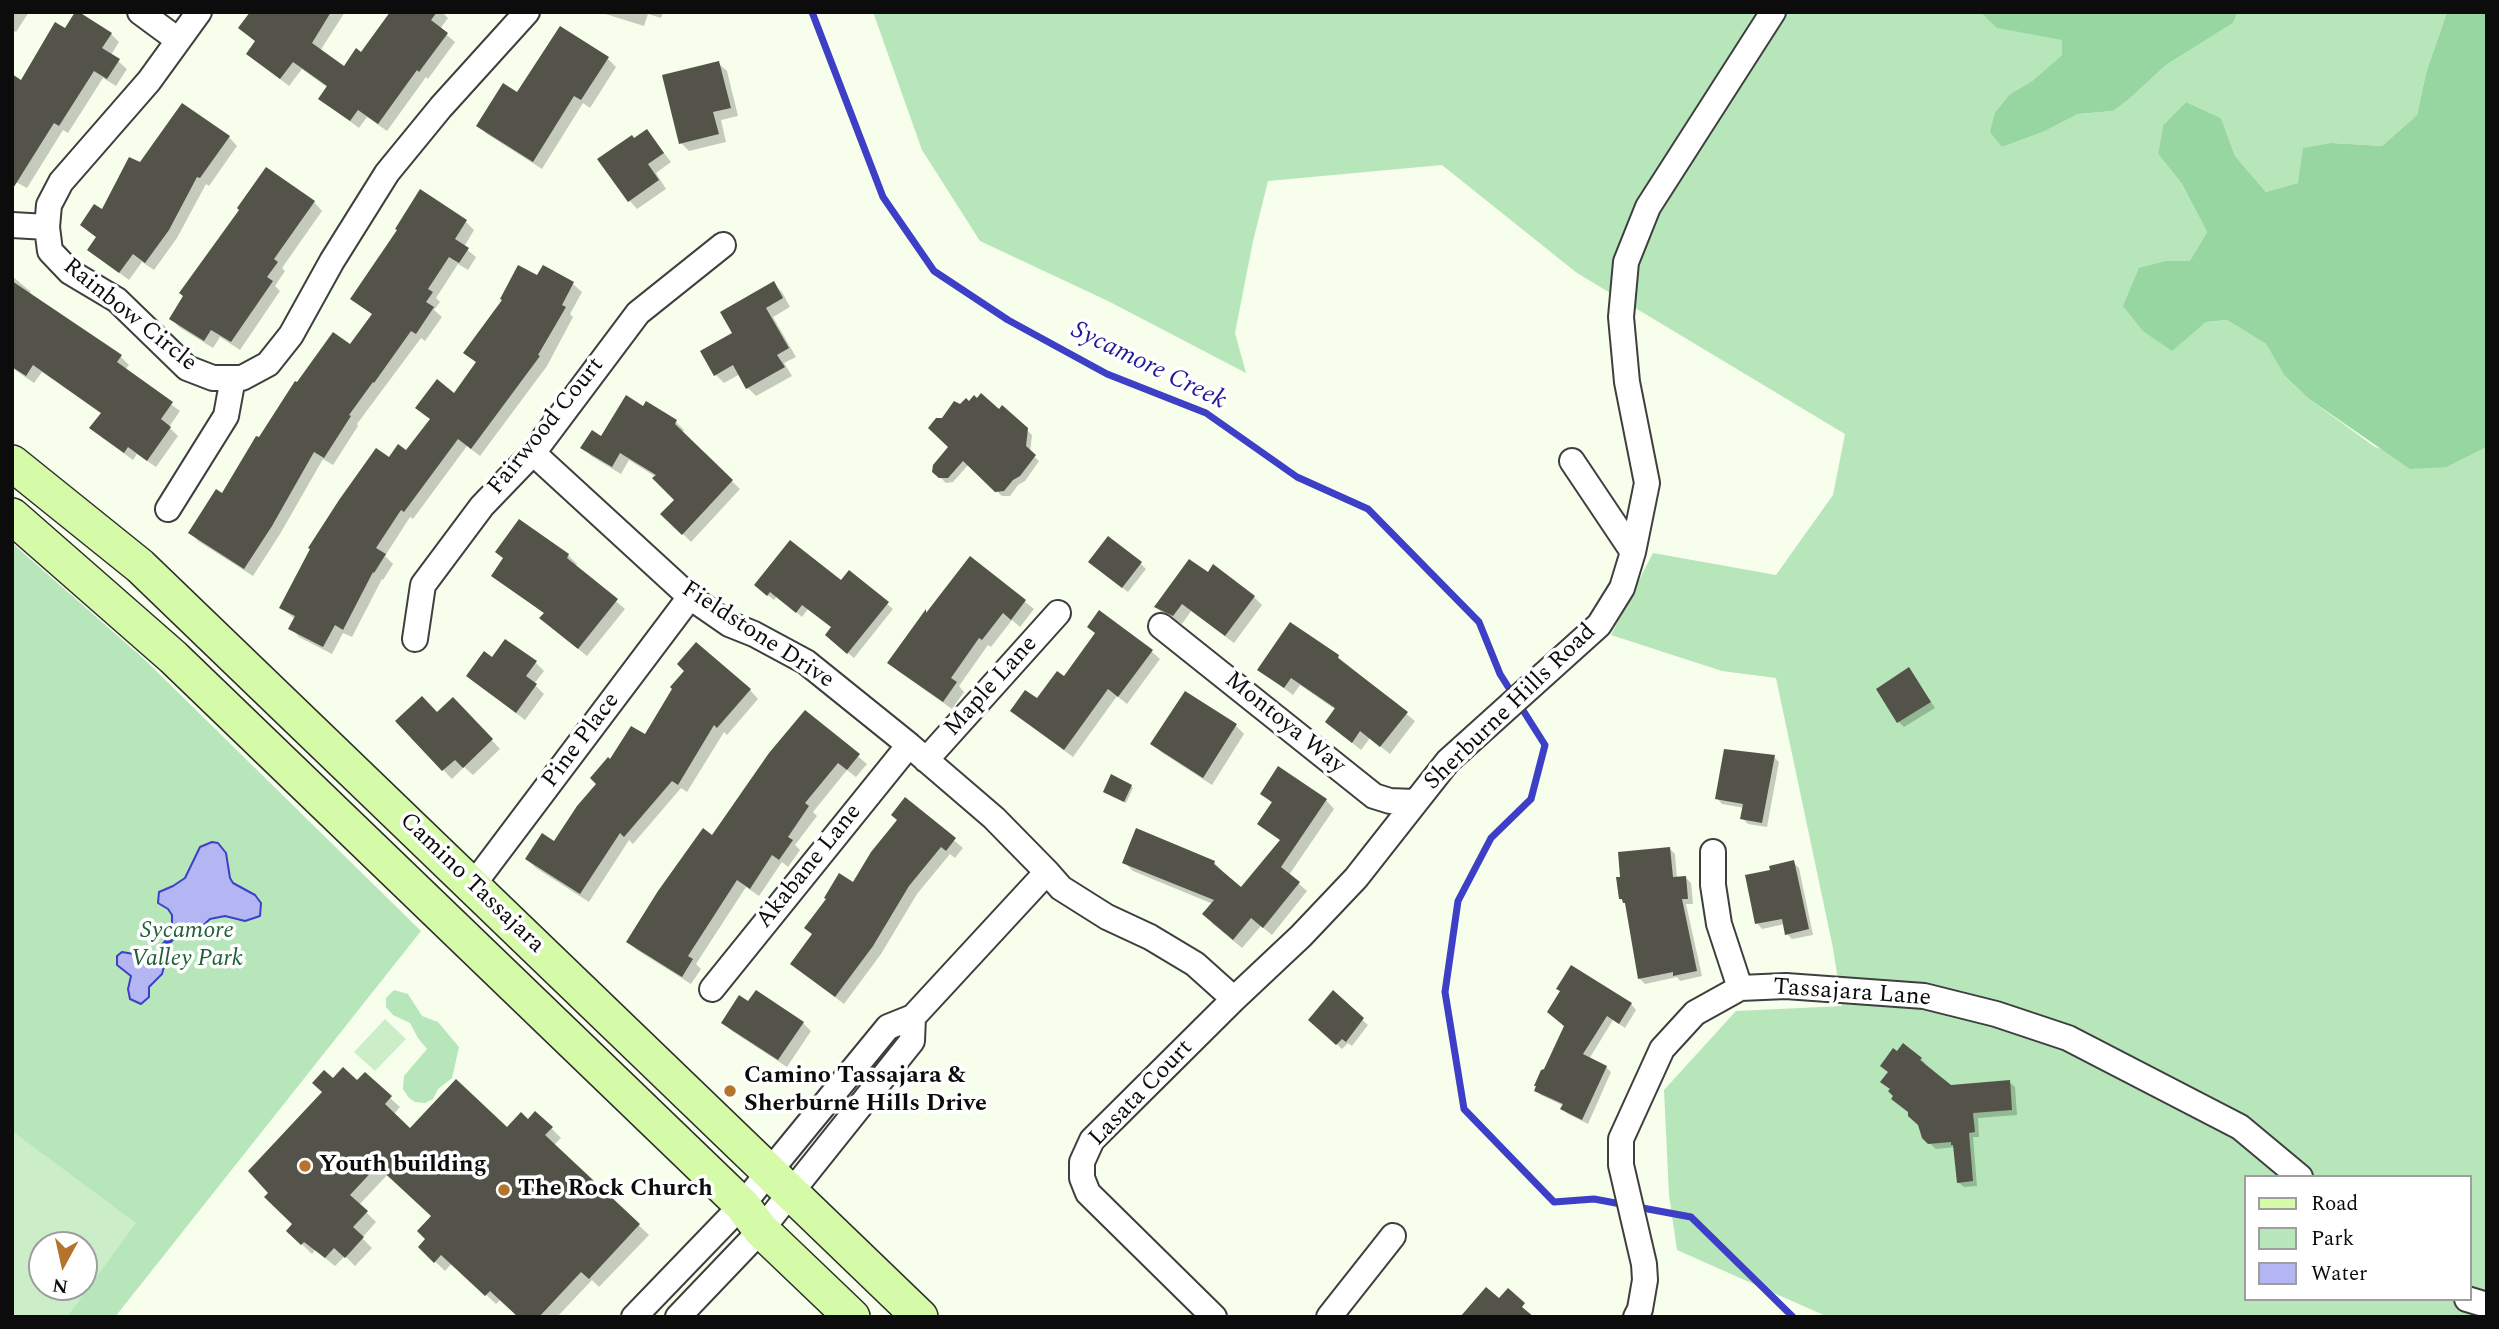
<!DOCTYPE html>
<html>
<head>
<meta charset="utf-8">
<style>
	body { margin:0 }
	#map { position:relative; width:2499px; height:1329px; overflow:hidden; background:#f7feeb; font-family:Spectral,serif }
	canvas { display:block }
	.frame { position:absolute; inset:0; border:14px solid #0c0c0c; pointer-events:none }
	.legend { position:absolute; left:2244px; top:1175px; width:228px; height:126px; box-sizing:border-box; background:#fff; border:2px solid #9e9e9e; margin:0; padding:9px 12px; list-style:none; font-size:21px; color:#0c0c0c }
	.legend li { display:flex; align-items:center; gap:14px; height:35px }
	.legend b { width:35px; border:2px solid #9e9e9e }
	.north { position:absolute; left:28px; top:1231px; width:70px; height:70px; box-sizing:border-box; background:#fff; border:2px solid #9e9e9e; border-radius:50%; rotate:188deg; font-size:19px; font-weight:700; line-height:28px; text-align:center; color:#0c0c0c }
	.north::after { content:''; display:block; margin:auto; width:24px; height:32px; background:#b4742b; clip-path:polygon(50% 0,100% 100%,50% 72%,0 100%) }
</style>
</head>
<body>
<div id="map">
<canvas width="2499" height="1329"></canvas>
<div class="frame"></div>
<ul class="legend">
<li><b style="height:9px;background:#d5fba9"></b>Road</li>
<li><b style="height:19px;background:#b7e6ba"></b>Park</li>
<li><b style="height:19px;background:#b3b6f3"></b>Water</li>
</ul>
<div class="north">N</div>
</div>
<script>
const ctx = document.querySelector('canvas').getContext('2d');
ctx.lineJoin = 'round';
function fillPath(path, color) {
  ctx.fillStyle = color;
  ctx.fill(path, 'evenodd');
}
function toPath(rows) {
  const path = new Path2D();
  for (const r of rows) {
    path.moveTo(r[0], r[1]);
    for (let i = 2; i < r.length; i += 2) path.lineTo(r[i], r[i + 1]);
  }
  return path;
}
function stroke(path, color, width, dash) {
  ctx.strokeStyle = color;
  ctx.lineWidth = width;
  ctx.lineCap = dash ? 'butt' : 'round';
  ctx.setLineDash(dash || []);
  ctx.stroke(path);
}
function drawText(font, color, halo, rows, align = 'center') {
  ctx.font = font + ' Spectral,serif';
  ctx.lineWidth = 7;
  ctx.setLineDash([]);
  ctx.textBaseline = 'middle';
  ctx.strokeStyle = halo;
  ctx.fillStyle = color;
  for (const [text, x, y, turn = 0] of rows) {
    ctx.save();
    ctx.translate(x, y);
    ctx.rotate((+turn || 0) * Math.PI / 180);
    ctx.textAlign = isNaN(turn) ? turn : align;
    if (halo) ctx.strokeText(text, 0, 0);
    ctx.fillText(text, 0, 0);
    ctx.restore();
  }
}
fillPath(toPath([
	[873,12,1980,12,1998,28,2062,39,2062,55,2032,81,2010,94,2002,147,2043,132,2078,114,2113,111,2128,100,2166,65,2233,23,2238,12,2447,12,2426,73,2417,115,2382,146,2332,143,2299,183,2266,192,2235,156,2221,118,2186,102,2163,125,2158,154,2182,184,2207,232,2190,262,2166,261,2172,350,2206,322,2227,320,2266,344,2284,375,2309,399,2375,447,2447,467,2487,447,2487,1317,1828,1317,1677,1250,1669,1195,1664,1090,1736,1011,1842,1006,1833,948,1776,678,1722,671,1611,635,1653,553,1776,575,1833,495,1845,434,1577,273,1442,165,1268,181,1253,241,1235,333,1246,373,1110,302,980,241,922,150],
	[2245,1177,2469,1177,2469,1299,2245,1299],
	[12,543,144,659,421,931,115,1317,12,1317],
	[42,1245,84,1245,84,1287,42,1287],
	[394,990,408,994,422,1016,438,1022,459,1047,452,1078,438,1089,433,1099,425,1103,415,1102,409,1098,403,1089,404,1076,427,1049,418,1038,410,1023,393,1015,386,1007,386,998]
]), '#b7e6ba');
fillPath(toPath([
	[1980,12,2238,12,2233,23,2166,65,2128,100,2113,111,2078,114,2043,132,2002,147,1990,132,1995,113,2010,94,2032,81,2062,55,2062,40,1997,28],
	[2447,12,2487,12,2487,447,2447,467,2410,469,2309,399,2284,375,2266,344,2227,320,2206,322,2172,351,2143,331,2123,306,2139,268,2166,261,2190,261,2207,232,2182,184,2158,154,2163,125,2186,102,2221,118,2235,156,2266,192,2298,183,2303,148,2332,143,2382,146,2417,115,2426,73]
]), '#97d6a0');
fillPath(toPath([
	[385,1019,406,1039,375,1071,354,1052],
	[12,1131,136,1223,67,1317,12,1317],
	[42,1245,84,1245,84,1287,42,1287]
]), '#cbeec9');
const water = toPath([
	[212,842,218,843,226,853,230,878,233,883,255,895,261,903,260,916,245,921,225,916,210,919,191,937,182,938,172,929,172,915,168,909,158,903,159,892,173,886,185,878,200,847,212,842],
	[122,952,157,958,165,963,162,974,149,987,149,997,141,1004,130,999,128,989,131,976,117,965,117,956,122,952]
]);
fillPath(water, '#b3b6f3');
stroke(water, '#3d40c6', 2);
fillPath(toPath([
	[12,12,29,12,16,32,12,30],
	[252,12,345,12,320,51,344,69,361,54,392,12,442,12,448,18,440,29,455,42,428,79,426,77,387,131,367,117,359,128,320,99,328,88,302,69,289,86,248,54,256,42,240,28],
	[599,12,663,12,661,18,648,14,644,26],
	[65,30,111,34,119,42,111,55,127,69,116,86,103,78,68,133,63,130,27,188,12,180,21,82],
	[608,59,616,67,590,108,583,103,542,169,487,134,478,126,517,95],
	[718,63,727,71,738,116,721,120,726,142,689,151,681,143],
	[647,131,671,162,656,173,666,189,637,209,629,200,634,140],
	[229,137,237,146,209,186,206,184,177,238,154,270,142,262,129,280,89,250,97,238,82,225],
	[314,202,322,211,282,268,285,271,275,286,280,291,240,350,220,337,213,348,179,327,171,318,241,210],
	[466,222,474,230,464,247,476,257,468,270,458,264,436,298,440,302,434,310,442,317,425,341,421,338,357,424,358,426,333,465,323,459,280,534,253,576,198,541,190,532,223,496,298,384,351,347,373,315,353,299],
	[12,276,31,292,29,294,121,357,129,365,125,370,180,411,169,427,178,436,156,467,137,454,133,460,100,436,92,428,102,414,42,372,34,383,12,368],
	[538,277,573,284,582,292,570,314,573,317,547,366,480,456,467,446,413,519,410,517,385,556,393,564,383,580,382,579,352,637,343,633,332,654,299,637,291,628,295,619,281,608,389,459,406,452,455,395,477,363,466,353],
	[773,283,782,292,790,307,773,317,796,357,784,363,792,376,756,396,748,388,740,374,724,383,716,375,734,333],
	[1003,407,1032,435,1030,453,1039,461,1025,481,1018,485,1010,496,1002,496,969,464,953,482,946,483,934,471],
	[643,408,676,422,684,430,682,433,740,489,691,542,663,514,676,500,656,477,629,460,621,474,591,456,583,447,602,438],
	[568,555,577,564,575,567,625,609,587,656,550,626,545,614,493,575],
	[971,559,1034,609,1020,627,1012,620,991,647,988,645,959,686,964,692,952,709,898,671,890,663,926,611,928,613],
	[1141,564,1146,569,1128,592,1096,567],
	[849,572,893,609,854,658,832,640,833,628,808,609,802,617,777,596,774,600,761,590,841,583],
	[1208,574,1254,597,1262,605,1234,643,1191,611,1182,624,1164,615,1156,607],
	[1097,634,1151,651,1160,659,1127,704,1117,696,1073,757,1012,711,1038,701,1064,679],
	[1338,657,1415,721,1390,754,1370,738,1361,750,1327,722,1336,710,1300,685,1293,695,1260,670],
	[492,659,536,663,544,671,534,684,544,694,525,720,468,676],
	[1909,669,1935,708,1904,727,1899,722],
	[750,690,758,699,727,735,724,732,687,792,681,788,633,844,629,840,589,902,536,868,527,859,555,844,598,784,610,762,645,737],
	[453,699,500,749,473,775,464,767,452,779,397,721,437,715],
	[805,712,867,764,856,777,847,770,813,812,817,816,795,845,800,850,788,867,782,862,759,896,746,887,696,964,701,969,691,984,637,950,628,941,713,837],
	[1236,726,1244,734,1212,785,1161,752,1153,743],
	[1774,757,1779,762,1767,827,1748,824,1742,818,1744,808,1722,804,1717,798],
	[1131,786,1133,788,1126,803,1107,793],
	[1262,794,1326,800,1334,809,1289,875,1307,891,1272,935,1261,926,1242,948,1212,923,1213,904,1133,871,1124,862,1214,862,1222,871,1221,873,1241,890,1281,841,1260,824,1273,804],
	[906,800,963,848,955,858,950,854,917,894,881,954,844,1004,792,964,899,821],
	[1670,849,1675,854,1677,878,1685,877,1691,883,1693,904,1686,904,1702,976,1680,981,1677,977,1645,984,1640,979,1628,906,1620,898],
	[1793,862,1799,868,1813,935,1792,939,1787,934,1785,924,1762,929,1757,923,1772,872],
	[1333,993,1368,1025,1352,1046,1348,1043,1342,1049,1310,1020],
	[1631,1004,1636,1010,1625,1028,1613,1020,1589,1059,1606,1067,1611,1072,1588,1124,1568,1114,1562,1109,1564,1106,1541,1095,1536,1090,1566,1026],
	[723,1023,803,1023,811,1031,787,1067,732,1031],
	[1921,1059,1926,1064,1925,1066,1951,1087,2009,1082,2015,1087,2017,1115,1978,1118,1979,1137,1973,1137,1977,1186,1964,1187,1958,1182,1955,1147,1936,1149,1923,1137,1920,1125,1909,1112,1893,1099],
	[333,1081,357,1083,390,1098,400,1107,393,1115,410,1130,507,1129,528,1121,536,1113,561,1138,554,1145,649,1235,599,1287,592,1280,557,1317,520,1317,501,1299,496,1304,452,1263,445,1271,420,1247,427,1239,433,1217,388,1174,359,1205,376,1222,362,1238,372,1248,355,1266,345,1256,335,1266,315,1250,312,1254,288,1231,294,1224]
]), '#0003');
stroke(toPath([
	[812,12,883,197,934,271,1008,320,1107,374,1206,413,1297,477,1368,509,1479,622,1500,674,1545,745,1531,799,1491,838,1458,901,1445,992,1464,1109,1554,1202,1594,1199,1691,1217,1793,1317],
	[157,958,163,947,175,934]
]), '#3d40c6', 7);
fillPath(toPath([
	[75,12,79,12,112,33,102,48,120,59,107,79,94,71,59,126,54,123,12,190,12,74,21,80,55,22,65,28],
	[250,12,331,12,312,43,344,66,356,48,361,52,390,12,437,12,431,20,448,33,419,72,417,70,378,124,358,110,350,121,318,99,327,86,293,62,280,79,246,54,255,41,238,28],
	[560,26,609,57,581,100,574,96,533,162,476,126,503,83,517,92],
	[719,61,731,108,713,112,719,134,679,144,662,75],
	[182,103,230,136,200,178,197,177,169,230,145,263,133,254,119,273,87,250,96,237,80,225,94,204,102,209,129,157,140,162],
	[647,129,664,153,648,164,659,180,628,202,597,159,632,135,634,138],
	[266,167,315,201,274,259,278,262,267,277,273,281,231,342,211,330,204,341,169,319,183,296,179,293,239,210,237,208],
	[420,189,467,220,455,239,469,248,459,263,449,257,428,289,433,292,426,302,434,307,416,334,411,331,374,383,373,382,349,415,351,416,324,458,314,452,272,526,244,569,188,533,216,489,222,493,256,436,259,437,295,381,297,382,333,332,350,344,372,314,350,299,397,230,395,229],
	[518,265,537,275,543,265,574,282,562,305,566,307,538,355,540,356,471,449,458,439,404,512,401,510,376,548,386,554,374,573,373,572,343,630,335,625,323,647,288,629,295,616,279,608,310,549,308,548,339,500,376,448,389,457,398,444,406,450,430,419,415,408,437,379,454,393,476,362,463,353,502,300,500,299],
	[12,281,122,355,117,362,173,402,161,419,171,427,147,461,128,447,124,453,89,428,101,413,33,365,26,376,12,367],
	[774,281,783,298,766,308,789,348,777,355,785,367,746,389,733,365,714,376,700,351,732,333,720,312],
	[981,393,999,409,1002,405,1028,428,1026,446,1036,455,1020,476,1013,480,1004,491,995,492,963,461,948,478,939,478,932,472,933,465,948,447,928,428,936,418,942,418,954,401,960,404,966,398,969,401,974,395,977,398],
	[626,395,643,406,646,401,677,420,675,424,733,480,682,535,660,514,674,500,652,478,656,475,620,453,612,467,580,448,592,430,601,436],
	[519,519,569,554,567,558,618,599,578,649,539,618,544,613,491,576,503,558,495,552],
	[1108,536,1142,562,1122,588,1088,562],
	[790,540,841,580,849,570,889,602,847,654,825,635,831,627,802,605,796,613,770,592,767,596,754,585],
	[970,556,1026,600,1011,620,1003,613,982,640,979,638,951,678,957,682,943,702,887,663,926,609,926,613],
	[1189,559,1208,572,1213,564,1255,596,1225,636,1182,604,1173,616,1154,607],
	[1099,610,1153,650,1118,697,1108,689,1064,750,1010,711,1025,690,1037,698,1057,671,1064,676,1095,633,1087,627],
	[1290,622,1339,655,1338,658,1408,712,1380,747,1360,731,1352,743,1325,722,1335,708,1291,678,1284,688,1257,670],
	[505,639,537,661,526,676,537,684,516,713,466,676,484,651,492,657],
	[696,642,751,689,717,728,714,725,678,785,672,781,624,837,620,833,580,894,525,859,542,833,554,841,577,806,596,784,590,778,608,757,610,759,631,726,645,734,672,689,670,687,684,671,677,664],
	[1909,667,1931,702,1897,723,1876,689],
	[1185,691,1237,724,1203,778,1150,744],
	[422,696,437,712,453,697,493,739,463,768,455,760,442,771,395,721],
	[805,710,860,754,847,770,838,763,805,803,809,806,788,837,793,840,779,860,772,855,750,889,737,880,688,956,693,959,682,977,626,942,658,891,703,828,712,835,769,753],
	[1724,749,1775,755,1762,823,1740,819,1743,804,1715,799],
	[1278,766,1327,799,1281,867,1300,882,1263,928,1251,918,1233,940,1202,914,1214,900,1122,863,1136,828,1215,861,1214,864,1241,887,1280,840,1257,824,1272,802,1260,794],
	[1111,774,1132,785,1124,802,1103,792],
	[905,797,956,838,946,851,941,847,909,886,873,946,835,997,790,964,812,934,804,928,826,899,824,898,839,873,853,882,871,852,897,820,891,815],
	[1670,847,1673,877,1686,876,1688,899,1682,899,1697,971,1673,976,1673,972,1638,979,1625,903,1623,903,1622,899,1619,899,1616,877,1620,877,1618,852],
	[1794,860,1809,929,1785,935,1782,919,1755,924,1745,875,1770,870,1769,866],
	[1571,965,1632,1003,1619,1024,1607,1016,1583,1054,1607,1066,1582,1120,1560,1109,1563,1104,1534,1091,1536,1086,1534,1086,1541,1070,1544,1069,1564,1026,1547,1012,1560,991,1556,989],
	[756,990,804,1022,778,1060,721,1023,739,995,748,1001],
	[1333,990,1364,1018,1346,1042,1342,1039,1336,1045,1308,1020],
	[1903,1043,1922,1058,1920,1060,1951,1085,2010,1080,2012,1110,1973,1113,1975,1132,1969,1133,1973,1181,1957,1183,1953,1145,1951,1145,1951,1142,1928,1144,1922,1138,1918,1125,1908,1116,1908,1112,1891,1099,1893,1096,1888,1091,1890,1089,1880,1082,1888,1072,1880,1066,1893,1048,1897,1051],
	[343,1067,357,1080,365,1072,392,1096,385,1104,410,1128,456,1079,507,1127,521,1112,528,1119,535,1111,553,1127,545,1135,640,1224,589,1279,581,1272,539,1317,518,1317,490,1291,485,1296,441,1255,434,1263,418,1247,425,1239,417,1231,431,1216,377,1166,350,1195,368,1211,353,1227,364,1237,345,1258,334,1248,325,1258,304,1242,301,1245,286,1231,292,1224,264,1197,268,1193,248,1171,322,1092,312,1083,324,1070,333,1078],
	[1486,1287,1499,1298,1508,1288,1525,1303,1522,1307,1534,1317,1460,1317]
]), '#545349');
const minor = toPath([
	[140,12,178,40],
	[199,12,149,81,61,182,49,205,47,227,50,251,70,272,117,300,187,368,213,378,242,378,268,364,291,335,332,261,387,173,441,107,527,12],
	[12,225,47,227],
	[533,453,690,597,729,624,754,634,806,662,909,745,994,818,1047,872],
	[1572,461,1633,552],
	[168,509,226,416,233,378],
	[1161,626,1374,796,1390,801,1414,802],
	[415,639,423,585,482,506,533,453,638,313,723,245],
	[926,760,1058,613],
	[1713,852,1713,885,1719,924,1740,988],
	[473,885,690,597],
	[712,989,909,745],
	[2467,1299,2487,1305],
	[634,1317,742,1205,888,1027,913,1017,1047,872,1061,888,1107,917,1150,937,1195,964,1234,999],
	[678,1317,761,1230,912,1041,913,1017],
	[1214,1317,1088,1193,1082,1178,1082,1162,1092,1140,1234,999,1301,936,1356,878,1448,761,1599,625,1622,588,1633,552,1647,483,1627,382,1621,317,1626,262,1648,207,1773,12],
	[1329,1317,1393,1236],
	[1636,1317,1640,1309,1645,1280,1644,1264,1621,1165,1621,1139,1662,1049,1695,1013,1740,988,1786,986,1924,996,1996,1014,2068,1038,2240,1127,2300,1177]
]);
const secondary = toPath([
	[12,463,140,566,920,1317],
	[12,516,173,657,742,1205,761,1230,852,1317]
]);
stroke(minor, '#3f3f3f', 28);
stroke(secondary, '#2e2e2e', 38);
stroke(minor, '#fff', 24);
stroke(secondary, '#d5fba9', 35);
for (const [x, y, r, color] of [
	[730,1091,7,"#b4742b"],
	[305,1166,7,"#b4742b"],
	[504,1190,7,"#b4742b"]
]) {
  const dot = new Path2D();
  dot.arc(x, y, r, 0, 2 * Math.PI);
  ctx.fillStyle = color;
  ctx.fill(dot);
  stroke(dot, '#fff', 2.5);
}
drawText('24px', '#0c0c0c', '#fff', [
	["Rainbow Circle",129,316,39],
	["Fairwood Court",547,427,-51],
	["Fieldstone Drive",757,636,33],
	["Maple Lane",992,687,-48],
	["Sherburne Hills Road",1511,708,-44],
	["Montoya Way",1284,724,39],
	["Pine Place",582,741,-53],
	["Akabane Lane",810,867,-51],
	["Camino Tassajara",471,884,44],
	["Tassajara Lane",1852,994,4],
	["Lasata Court",1142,1094,-46]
]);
drawText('italic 24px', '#206038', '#fff', [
	["Sycamore",187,932],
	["Valley Park",187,960]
]);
drawText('bold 24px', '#0c0c0c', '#fff', [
	["Camino Tassajara &",744,1077],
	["Sherburne Hills Drive",744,1105],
	["Youth building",319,1166],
	["The Rock Church",518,1190]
], 'left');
drawText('italic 26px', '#1e1c97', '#fff', [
	["Sycamore Creek",1148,367,26]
]);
</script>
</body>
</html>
